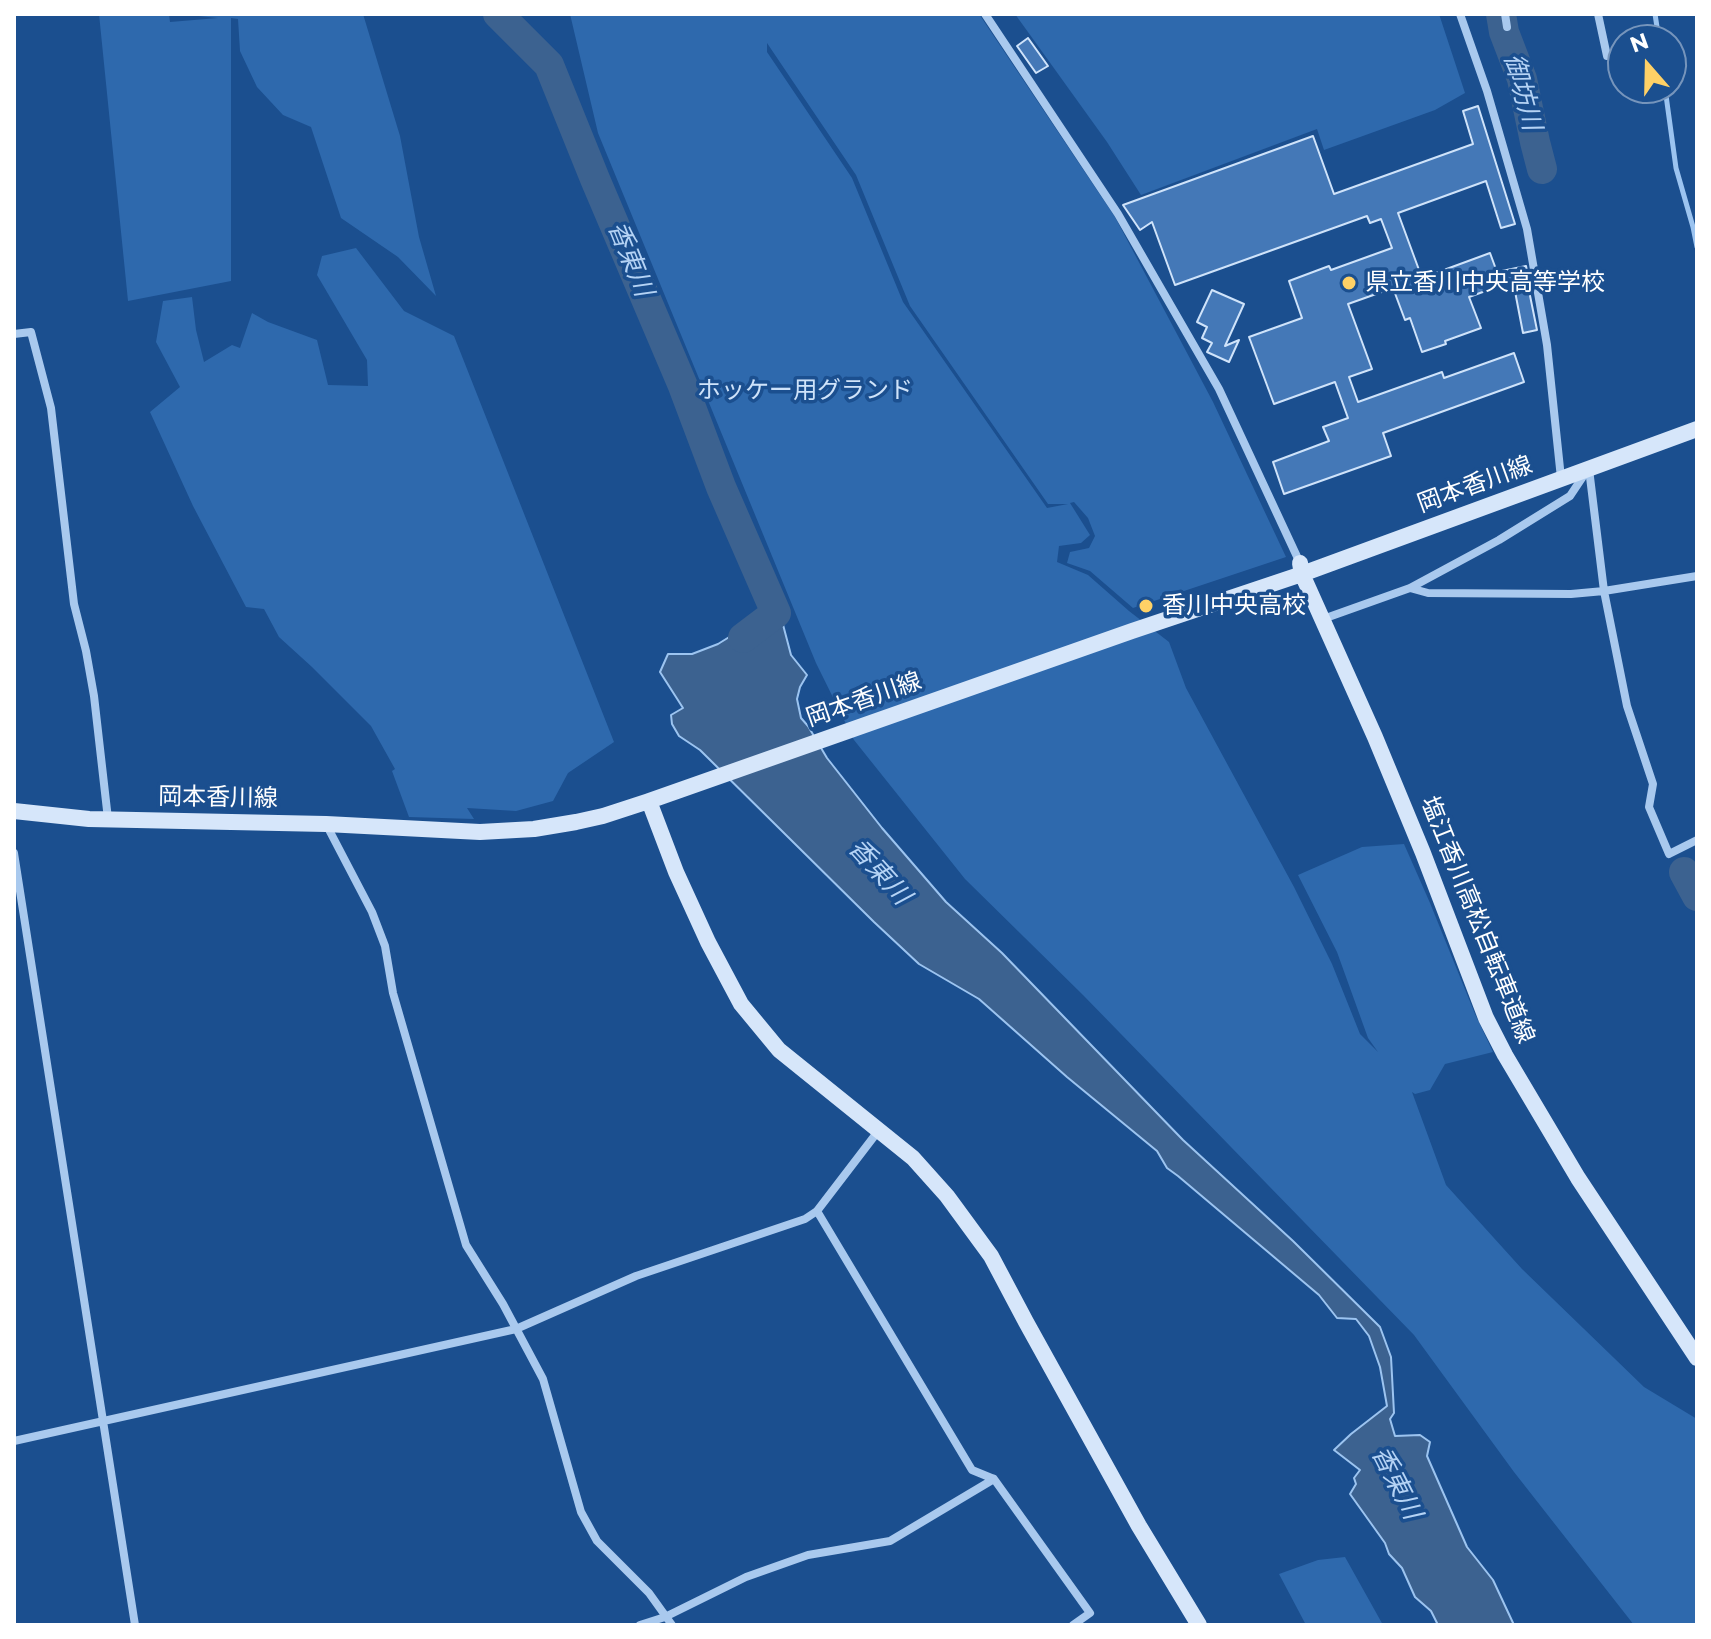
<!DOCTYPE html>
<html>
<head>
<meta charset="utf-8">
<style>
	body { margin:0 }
	#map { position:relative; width:1711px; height:1639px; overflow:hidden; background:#1b4f8f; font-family:Montserrat,sans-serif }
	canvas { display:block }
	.frame { position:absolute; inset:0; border:16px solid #fff; pointer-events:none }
	.north { position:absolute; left:1607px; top:24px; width:80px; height:80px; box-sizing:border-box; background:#1b4f8f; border:2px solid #7695bc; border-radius:50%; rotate:340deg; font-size:22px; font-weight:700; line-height:32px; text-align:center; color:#fff }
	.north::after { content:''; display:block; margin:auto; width:28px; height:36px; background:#ffd166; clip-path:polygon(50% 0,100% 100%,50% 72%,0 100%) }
</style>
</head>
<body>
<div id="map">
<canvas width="1711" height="1639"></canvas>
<div class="frame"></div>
<div class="north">N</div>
</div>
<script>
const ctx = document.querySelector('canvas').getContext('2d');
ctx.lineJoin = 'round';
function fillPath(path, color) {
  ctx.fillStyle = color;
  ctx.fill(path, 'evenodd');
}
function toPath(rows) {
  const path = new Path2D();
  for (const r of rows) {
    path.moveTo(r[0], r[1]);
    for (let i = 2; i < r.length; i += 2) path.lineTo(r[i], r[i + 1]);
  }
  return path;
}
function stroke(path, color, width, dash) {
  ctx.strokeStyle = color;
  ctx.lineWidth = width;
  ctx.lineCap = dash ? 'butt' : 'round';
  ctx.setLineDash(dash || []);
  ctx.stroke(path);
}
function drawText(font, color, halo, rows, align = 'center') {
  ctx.font = font + ' Montserrat,"Noto Sans JP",sans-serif';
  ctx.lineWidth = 7;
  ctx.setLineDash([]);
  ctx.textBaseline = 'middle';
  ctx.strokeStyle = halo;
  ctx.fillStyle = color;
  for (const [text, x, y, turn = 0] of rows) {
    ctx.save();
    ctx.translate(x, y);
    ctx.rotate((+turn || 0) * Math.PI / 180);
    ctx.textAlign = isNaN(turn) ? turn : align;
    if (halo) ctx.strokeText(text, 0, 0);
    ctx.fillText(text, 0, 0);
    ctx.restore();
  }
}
fillPath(toPath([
	[99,14,169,14,170,22,218,18,179,14,363,14,400,136,419,237,436,296,398,257,341,218,311,127,283,115,257,87,240,51,238,19,231,18,231,281,128,301],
	[570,14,979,14,1115,217,1213,402,1286,557,1133,608,1090,571,1067,563,1070,552,1089,548,1095,536,1088,518,1074,502,1070,503,1090,535,1081,543,1059,546,1057,562,1088,575,1129,611,1169,642,1186,688,1294,887,1332,964,1360,1034,1378,1052,1368,1038,1337,952,1298,875,1362,847,1404,844,1430,903,1475,1014,1493,1052,1445,1064,1430,1090,1415,1094,1412,1092,1446,1185,1522,1269,1644,1387,1697,1419,1697,1625,1634,1625,1514,1472,1414,1335,1083,995,965,879,854,740,816,663,598,133],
	[767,43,856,175,910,306,1048,504,1068,504,1047,508,903,302,852,178,767,52],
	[1015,14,1439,14,1465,93,1435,110,1324,150,1317,129,1141,195,1107,142],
	[356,248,404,311,454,336,614,742,568,773,553,801,516,811,467,808,474,819,409,817,392,771,395,769,371,726,312,667,279,637,264,609,246,607,193,506,150,412,180,387,156,342,163,301,192,297,196,330,204,362,232,345,240,348,252,313,268,322,317,340,328,385,368,386,367,360,317,275,322,256],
	[1345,1557,1383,1625,1306,1625,1279,1574,1318,1560]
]), '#2e69ad');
const water = toPath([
	[776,613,781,617,791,655,807,675,800,687,797,699,801,718,808,726,827,758,882,828,946,902,1002,953,1183,1140,1293,1241,1380,1327,1391,1357,1394,1413,1390,1419,1395,1436,1420,1435,1430,1442,1427,1456,1467,1547,1493,1580,1514,1625,1438,1625,1431,1611,1415,1597,1402,1568,1389,1554,1385,1543,1350,1494,1356,1484,1354,1478,1360,1470,1334,1450,1351,1434,1387,1406,1380,1367,1369,1336,1356,1319,1337,1318,1319,1295,1178,1176,1167,1168,1157,1151,1067,1077,979,999,919,964,874,922,700,750,679,736,672,724,671,715,683,708,660,672,668,654,692,654,718,644,755,621,776,613]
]);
fillPath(water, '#3c6290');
stroke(water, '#9cc4f0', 2);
stroke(toPath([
	[1655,14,1659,40],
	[1665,88,1676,168,1693,227,1697,247]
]), '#9cc4f0', 5);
stroke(toPath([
	[498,14,549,65,595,179,683,386,721,487,776,613,743,638],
	[1501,14,1504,32,1522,79,1535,142,1542,169],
	[1684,872,1697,896]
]), '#3c6290', 30);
const building = toPath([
	[1028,38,1048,66,1036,73,1017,46,1028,38],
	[1478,106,1515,224,1501,228,1486,181,1398,213,1422,278,1490,253,1497,272,1526,266,1528,276,1526,276,1537,330,1523,333,1513,281,1469,297,1481,328,1445,341,1446,344,1422,352,1410,318,1405,320,1393,288,1348,304,1372,369,1349,377,1358,402,1442,372,1444,378,1514,353,1524,382,1383,433,1391,456,1284,494,1273,462,1329,441,1323,427,1348,418,1335,382,1274,404,1249,337,1302,318,1289,281,1329,266,1331,270,1392,248,1381,219,1370,223,1367,216,1175,285,1152,222,1140,230,1123,205,1313,136,1334,194,1473,144,1463,111,1478,106],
	[1212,290,1244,304,1225,346,1239,340,1229,362,1207,352,1212,343,1202,338,1207,327,1197,322,1212,290]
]);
fillPath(building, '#4478b7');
stroke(building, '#cfe3fa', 2);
stroke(toPath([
	[985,14,1118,214,1219,389,1300,563],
	[1460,14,1487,91,1527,229,1547,345,1561,478],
	[1505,14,1507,27],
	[1598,14,1607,56,1623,54],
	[14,334,31,332,51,408,74,604,86,651,94,696,108,819],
	[1589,469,1604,591,1627,706,1653,784,1649,807,1669,854,1697,840],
	[1410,588,1428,593,1571,594,1604,591,1697,576],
	[1323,619,1410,588,1499,540,1570,496,1586,472],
	[326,824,372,912,385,946,393,993,466,1245,503,1304,543,1379,581,1512,597,1541,649,1593,672,1625],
	[14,853,135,1625],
	[817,1211,972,1470,994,1479,1090,1613,1073,1625],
	[14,1441,516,1329,636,1276,805,1219,817,1211,879,1130],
	[640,1625,665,1617,746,1577,808,1555,890,1541,994,1479]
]), '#a9c9ee', 8);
stroke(toPath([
	[1300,563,1302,574,1375,737,1423,853,1486,1018,1505,1055,1578,1178,1697,1358],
	[649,801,676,872,708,942,741,1004,779,1050,913,1158,947,1196,991,1256,1026,1322,1139,1526,1199,1625],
	[14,811,89,819,326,824,480,832,534,829,576,822,603,816,649,801,1132,631,1302,574,1697,429]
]), '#d6e6fa', 16);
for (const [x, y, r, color] of [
	[1349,283,8,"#ffd166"],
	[1146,606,8,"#ffd166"]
]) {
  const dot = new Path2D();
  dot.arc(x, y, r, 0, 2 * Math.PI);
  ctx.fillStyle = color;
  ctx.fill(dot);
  stroke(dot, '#1b4f8f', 3);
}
drawText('24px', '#fff', '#1b4f8f', [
	["県立香川中央高等学校",1365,283],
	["香川中央高校",1162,606]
], 'left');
drawText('24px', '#cfe3fa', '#1b4f8f', [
	["ホッケー用グランド",805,391]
]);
drawText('24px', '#fff', '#1b4f8f', [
	["岡本香川線",1475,485,-20],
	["岡本香川線",864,700,-19],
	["岡本香川線",218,798,1],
	["塩江香川高松自転車道線",1477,920,68]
]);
drawText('italic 26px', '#b5d3f5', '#1b4f8f', [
	["御坊川",1522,92,75],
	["香東川",630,259,68],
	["香東川",879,872,48],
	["香東川",1396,1483,63]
]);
</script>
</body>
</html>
